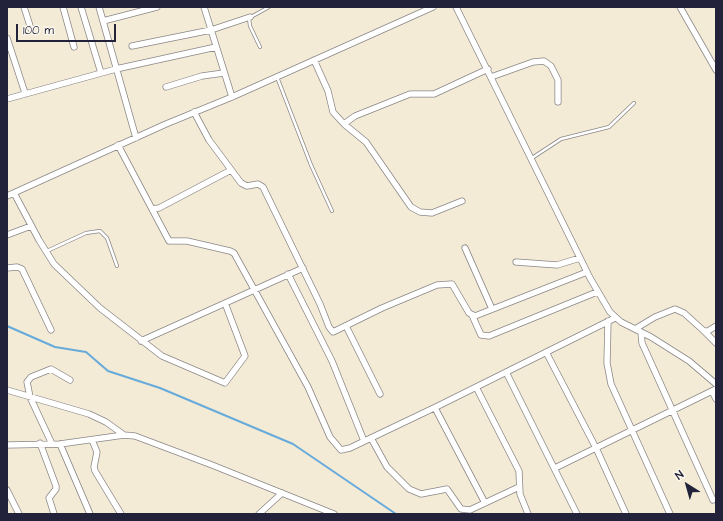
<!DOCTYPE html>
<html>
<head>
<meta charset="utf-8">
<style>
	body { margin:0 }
	#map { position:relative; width:723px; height:521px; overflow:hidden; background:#f3ebd5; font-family:"Architects Daughter",sans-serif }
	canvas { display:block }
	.frame { position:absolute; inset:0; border:8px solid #22223b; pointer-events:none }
	.north { position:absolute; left:667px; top:465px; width:40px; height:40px; -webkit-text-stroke:3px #fbf7ec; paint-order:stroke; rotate:323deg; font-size:11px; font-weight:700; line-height:16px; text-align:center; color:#22223b }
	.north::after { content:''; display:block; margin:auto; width:14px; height:18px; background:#22223b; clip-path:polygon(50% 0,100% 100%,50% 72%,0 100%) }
	.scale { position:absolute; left:16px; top:24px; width:100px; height:18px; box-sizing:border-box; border:2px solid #22223b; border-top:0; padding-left:5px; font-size:12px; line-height:14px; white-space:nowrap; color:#22223b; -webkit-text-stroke:3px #fbf7ec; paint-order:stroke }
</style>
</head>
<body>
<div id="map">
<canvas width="723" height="521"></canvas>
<div class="frame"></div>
<div class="north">N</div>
<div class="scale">100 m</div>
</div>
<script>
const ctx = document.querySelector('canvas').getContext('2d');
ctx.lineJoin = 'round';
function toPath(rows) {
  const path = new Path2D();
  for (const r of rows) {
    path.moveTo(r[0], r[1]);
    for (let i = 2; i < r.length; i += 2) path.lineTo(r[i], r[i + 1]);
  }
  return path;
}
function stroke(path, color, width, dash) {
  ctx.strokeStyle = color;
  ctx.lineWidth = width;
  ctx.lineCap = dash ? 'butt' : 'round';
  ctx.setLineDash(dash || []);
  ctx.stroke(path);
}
stroke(toPath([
	[7,326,55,347,86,352,108,371,160,388,293,444,396,514]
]), '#67aadc', 2);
const service = toPath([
	[260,47,250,26,249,18,269,7],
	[277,77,311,165,332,211],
	[532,158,561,139,609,127,634,103],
	[47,251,86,233,100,231,107,238,117,266]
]);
const minor = toPath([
	[24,7,31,29],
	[63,7,74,47],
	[81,7,101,73],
	[99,7,136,138],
	[204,7,232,97],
	[456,7,590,278,610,312,621,322,651,337,689,361,716,384],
	[680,7,716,70],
	[103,21,157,7],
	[7,38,25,93],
	[132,46,211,30,250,17],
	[314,60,328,91,333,112,344,124,366,142,411,207,420,212,432,213,462,201],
	[491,77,533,62,544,61,551,66,558,80,558,102],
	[166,87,202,76,224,73],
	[7,99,116,69,216,47],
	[194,112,209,140,241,183,247,186,258,184,263,187,320,304,329,327,333,332,382,308,437,285,452,284,469,313,475,316,587,272],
	[344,124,355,116,410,94,434,94,488,69],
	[118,145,152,209,159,208,231,170],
	[14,193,39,240,54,264,100,308,162,356,225,383,245,356,225,303],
	[7,196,166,124,232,97,433,7],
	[152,209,169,241,187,241,230,251,234,253,308,387,330,437,341,450,350,448,438,406,615,318],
	[7,235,31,226],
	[465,248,492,309],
	[516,262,557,265,580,258],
	[7,268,17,267,22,269,51,330],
	[288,274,332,361,364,441],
	[472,315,481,335,489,336,597,292],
	[608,321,607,363,611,384,670,514],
	[346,326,380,394],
	[635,329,655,317,675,309,684,313,704,331,708,331,716,326],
	[704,331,716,343],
	[641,332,642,343,713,500],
	[141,341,303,268],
	[546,352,596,448,626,514],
	[506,372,577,514],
	[476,387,519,471,520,494,528,514],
	[7,390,89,414,106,422,124,435],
	[712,391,716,399],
	[435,408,485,503],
	[371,438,387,467,409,489,421,494,447,489,461,509,470,510,519,487],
	[92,440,97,452,94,467,95,471,121,514],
	[40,443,56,486,56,489,49,498,54,514],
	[52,444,30,397,27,382,31,377,51,369,70,380],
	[60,444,90,514],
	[7,445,60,444,124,435,135,436,212,465,334,514],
	[555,468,716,389],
	[7,490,19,514],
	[259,514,282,493]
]);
stroke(service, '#8a8688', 4);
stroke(minor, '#8a8688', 7);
stroke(service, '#fff', 2.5);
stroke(minor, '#fff', 5.5);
</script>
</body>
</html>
